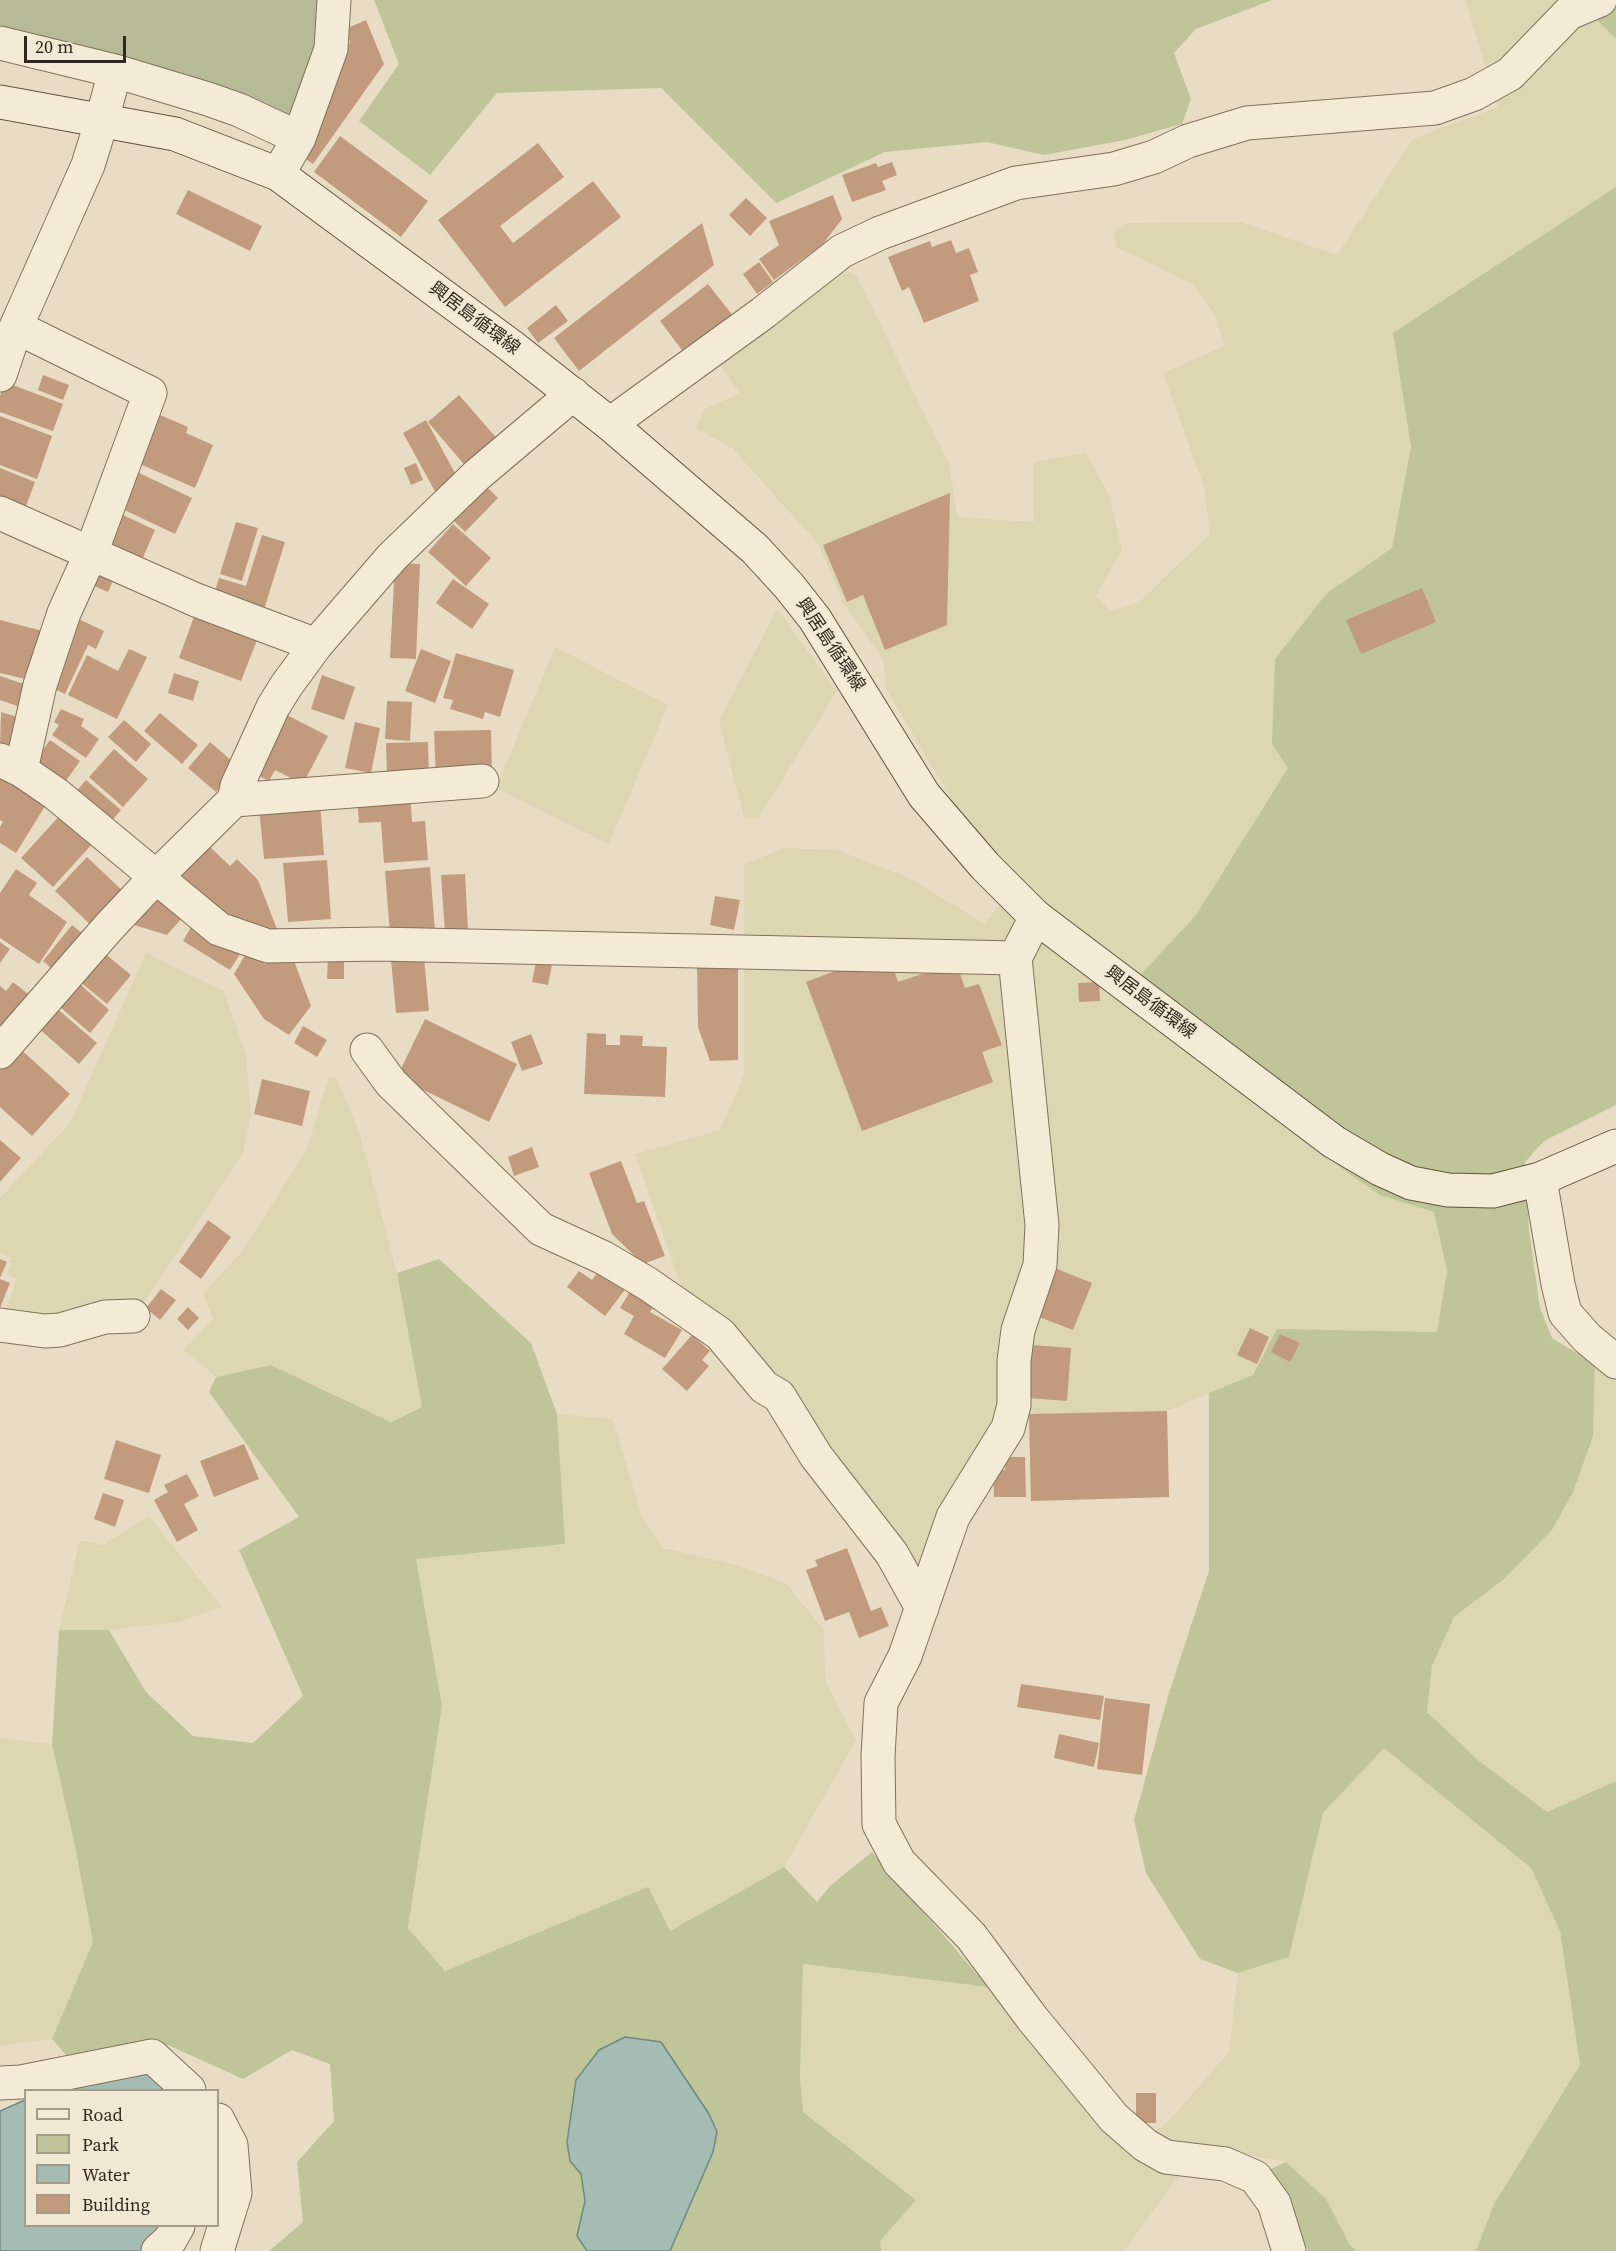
<!DOCTYPE html>
<html>
<head>
<meta charset="utf-8">
<style>
	body { margin:0 }
	#map { position:relative; width:1616px; height:2251px; overflow:hidden; background:#e8ddc4; font-family:"Source Serif 4",serif }
	canvas { display:block }
	.legend { position:absolute; left:24px; top:2089px; width:195px; height:138px; box-sizing:border-box; background:#f0e8d2; border:2px solid #a49b8a; margin:0; padding:8px 10px; list-style:none; font-size:18px; color:#32281f }
	.legend li { display:flex; align-items:center; gap:12px; height:30px }
	.legend b { width:30px; border:2px solid #a49b8a }
	.scale { position:absolute; left:24px; top:36px; width:102px; height:27px; box-sizing:border-box; border:3px solid #32281f; border-top:0; padding-left:8px; font-size:18px; line-height:21px; white-space:nowrap; color:#32281f; -webkit-text-stroke:4px #f0e8d2; paint-order:stroke }
</style>
</head>
<body>
<div id="map">
<canvas width="1616" height="2251"></canvas>
<ul class="legend">
<li><b style="height:8px;background:#f4ebd6"></b>Road</li>
<li><b style="height:16px;background:#bfc599"></b>Park</li>
<li><b style="height:16px;background:#a5bcb5"></b>Water</li>
<li><b style="height:16px;background:#c29b7e"></b>Building</li>
</ul>
<div class="scale">20 m</div>
</div>
<script>
const ctx = document.querySelector('canvas').getContext('2d');
ctx.lineJoin = 'round';
function fillPath(path, color) {
  ctx.fillStyle = color;
  ctx.fill(path, 'evenodd');
}
function toPath(rows) {
  const path = new Path2D();
  for (const r of rows) {
    path.moveTo(r[0], r[1]);
    for (let i = 2; i < r.length; i += 2) path.lineTo(r[i], r[i + 1]);
  }
  return path;
}
function stroke(path, color, width, dash) {
  ctx.strokeStyle = color;
  ctx.lineWidth = width;
  ctx.lineCap = dash ? 'butt' : 'round';
  ctx.setLineDash(dash || []);
  ctx.stroke(path);
}
function drawText(font, color, halo, rows, align = 'center') {
  ctx.font = font + ' "Source Serif 4","Noto Sans JP",serif';
  ctx.lineWidth = 4.5;
  ctx.setLineDash([]);
  ctx.textBaseline = 'middle';
  ctx.strokeStyle = halo;
  ctx.fillStyle = color;
  for (const [text, x, y, turn = 0] of rows) {
    ctx.save();
    ctx.translate(x, y);
    ctx.rotate((+turn || 0) * Math.PI / 180);
    ctx.textAlign = isNaN(turn) ? turn : align;
    if (halo) ctx.strokeText(text, 0, 0);
    ctx.fillText(text, 0, 0);
    ctx.restore();
  }
}
fillPath(toPath([
	[1465,0,1586,0,1592,15,1616,39,1616,187,1393,333,1411,447,1392,548,1327,593,1288,768,1196,915,1119,998,1380,1195,1434,1212,1447,1271,1437,1332,1277,1329,1253,1375,1167,1411,1169,1497,1031,1501,1029,1415,1000,1410,916,1588,727,1329,681,1286,635,1154,720,1130,744,1075,744,864,785,848,837,850,909,878,985,924,1020,878,959,812,885,687,884,661,843,602,819,545,733,449,696,428,705,409,740,393,719,364,836,269,856,275,949,463,957,517,1034,522,1033,462,1086,453,1109,495,1122,550,1096,596,1110,611,1138,603,1210,534,1204,487,1163,373,1224,346,1215,314,1192,284,1116,247,1114,232,1127,223,1241,222,1337,255,1413,139,1498,107],
	[777,609,837,691,758,819,744,818,719,721],
	[555,647,668,705,609,844,496,788],
	[146,953,224,991,246,1055,251,1115,243,1153,141,1308,49,1326,3,1316,17,1279,7,1275,12,1258,0,1253,0,1198,70,1123],
	[329,1077,336,1077,359,1131,397,1273,422,1407,391,1422,272,1365,216,1377,184,1350,213,1319,203,1293,241,1253,306,1151],
	[1595,1364,1616,1379,1616,1781,1547,1812,1478,1760,1427,1712,1432,1666,1454,1617,1503,1580,1593,1435],
	[557,1414,613,1419,642,1517,664,1548,736,1565,785,1583,824,1629,825,1680,856,1740,784,1867,670,1931,647,1888,445,1971,408,1928,442,1706,416,1559,565,1544],
	[149,1516,222,1607,178,1622,109,1630,59,1630,80,1540,103,1545],
	[0,1738,52,1744,75,1846,93,1942,52,2039,0,2046],
	[1384,1747,1531,1868,1560,1931,1580,2065,1494,2204,1476,2251,1357,2251,1350,2245,1326,2199,1286,2162,1201,2146,1124,2251,881,2251,879,2241,916,2200,803,2112,800,2078,803,1964,988,1987,1080,2095,1131,2147,1166,2124,1229,2052,1238,1973,1289,1957,1323,1813]
]), '#ddd6b2');
fillPath(toPath([
	[374,0,1272,0,1196,29,1174,53,1191,99,1182,124,1125,140,1044,155,987,142,885,152,776,203,661,88,497,93,430,175,359,121,399,64],
	[1616,0,1616,39,1592,15],
	[1616,187,1616,1105,1544,1141,1525,1162,1529,1230,1540,1308,1552,1338,1595,1364,1593,1436,1573,1492,1552,1530,1503,1580,1454,1617,1432,1666,1427,1712,1478,1760,1547,1812,1616,1781,1616,2251,1476,2251,1494,2204,1580,2065,1560,1931,1531,1868,1384,1748,1323,1813,1289,1957,1238,1973,1200,1959,1146,1873,1134,1820,1168,1696,1209,1571,1209,1393,1253,1375,1277,1329,1437,1332,1447,1271,1434,1212,1380,1195,1317,1151,1119,998,1196,915,1288,768,1272,744,1275,659,1327,593,1392,548,1411,447,1393,333],
	[439,1259,531,1343,557,1414,565,1544,416,1559,442,1706,408,1928,445,1971,648,1887,670,1931,784,1867,817,1902,831,1885,872,1852,988,1987,803,1964,800,2078,803,2112,916,2200,880,2241,881,2251,670,2251,713,2152,716,2132,709,2114,661,2042,598,2050,576,2080,567,2142,570,2161,581,2174,585,2201,577,2236,587,2251,269,2251,303,2222,297,2162,334,2121,330,2064,292,2050,243,2079,168,2045,73,2063,52,2039,93,1942,75,1846,52,1744,59,1630,109,1630,146,1692,193,1736,253,1743,303,1696,239,1550,299,1517,209,1392,216,1377,271,1365,391,1422,422,1407,397,1273],
	[1286,2162,1326,2199,1350,2245,1357,2251,1308,2251,1269,2170]
]), '#bfc599');
fillPath(toPath([
	[0,0,321,0,321,46,295,125,0,35]
]), '#b6ba97');
const water = toPath([
	[625,2037,661,2042,709,2114,717,2132,713,2152,670,2251,587,2251,577,2236,585,2201,581,2174,570,2161,567,2142,576,2080,599,2050,625,2037],
	[154,2072,168,2090,65,2090,154,2072],
	[25,2100,26,2226,165,2226,142,2251,0,2251,0,2111,25,2100]
]);
fillPath(water, '#a5bcb5');
stroke(water, '#6d8882', 1.5);
fillPath(toPath([
	[366,20,384,64,313,164,300,155,350,42,345,29],
	[340,136,428,201,401,237,314,172],
	[538,143,564,177,500,226,513,243,593,181,621,217,505,307,438,220],
	[892,162,897,175,882,181,886,190,852,202,842,175,876,163,878,167],
	[188,190,262,226,250,251,176,214],
	[833,195,842,219,823,244,774,280,759,259,779,245,769,221],
	[746,198,767,218,750,236,729,215],
	[702,223,714,265,579,371,554,338],
	[951,240,956,253,969,248,978,272,970,275,979,301,924,323,909,287,902,291,888,257,930,241,932,247],
	[759,262,773,282,757,294,743,274],
	[708,284,734,317,685,354,660,321],
	[556,305,568,321,538,343,527,328],
	[43,375,69,385,63,400,38,390],
	[5,382,63,404,53,431,0,412,0,396],
	[459,395,500,442,468,469,428,422],
	[153,412,188,427,186,433,213,445,195,488,133,461],
	[0,416,52,436,37,479,0,465],
	[426,420,460,482,437,495,403,433],
	[416,463,423,480,411,485,404,468],
	[0,468,35,482,23,514,0,505],
	[135,471,192,498,175,534,118,507],
	[479,479,498,498,465,532,446,513],
	[950,493,947,625,885,650,863,595,847,602,823,545],
	[119,513,155,530,141,562,104,544],
	[236,522,258,528,242,581,220,574],
	[453,524,491,558,466,586,428,552],
	[262,535,285,542,262,616,212,600,219,578,246,586],
	[94,561,117,571,108,592,85,582],
	[395,563,420,564,416,659,390,658],
	[453,579,489,604,472,629,436,603],
	[1422,588,1436,622,1361,654,1346,620],
	[196,611,259,635,241,681,179,658],
	[70,615,104,631,96,649,88,645,65,694,46,685],
	[0,620,47,632,34,681,0,673],
	[129,649,147,657,117,719,68,695,87,655,118,671],
	[421,649,451,661,435,703,405,691],
	[456,653,514,670,500,717,485,712,483,719,450,709,453,700,443,698],
	[174,673,199,681,193,701,168,693],
	[322,675,355,687,344,720,311,709],
	[0,676,33,687,26,709,0,700],
	[387,701,412,702,410,741,385,739],
	[61,709,84,719,81,726,99,739,86,758,52,735,59,725,54,722],
	[1,712,28,720,19,750,0,745],
	[281,712,328,736,303,784,275,770,269,781,251,772],
	[160,713,198,745,182,764,144,731],
	[124,720,151,744,136,762,108,737],
	[355,722,380,728,371,773,345,768],
	[491,730,492,775,436,777,434,731],
	[50,740,80,761,63,785,34,763],
	[210,742,239,767,216,792,188,768],
	[428,742,429,778,387,779,386,743],
	[114,749,148,779,123,807,89,777],
	[0,776,47,803,16,853,0,843,0,827,3,822,0,820],
	[86,780,121,810,108,825,73,795],
	[410,793,412,822,425,821,428,860,384,863,381,822,359,823,357,797],
	[320,802,324,855,264,859,259,807],
	[62,813,94,842,53,887,21,858],
	[203,840,230,866,237,859,258,880,277,929,258,935,217,923,169,876],
	[87,857,127,895,95,929,55,891],
	[327,860,331,919,288,922,283,863],
	[430,867,435,931,390,934,385,871],
	[16,869,37,883,29,895,67,922,39,964,0,938,0,893],
	[465,874,468,931,445,933,441,875],
	[149,889,182,918,167,935,121,921],
	[715,896,740,900,734,930,710,925],
	[194,922,242,951,230,970,183,941],
	[72,925,87,937,57,973,43,961],
	[0,942,10,949,0,963],
	[97,947,131,975,107,1004,73,976],
	[249,948,259,952,264,964,291,953,311,1006,289,1035,264,1019,234,974],
	[328,956,344,956,344,979,327,979],
	[424,957,429,1011,396,1013,391,960],
	[537,957,553,960,548,985,532,982],
	[697,963,738,963,738,1060,710,1061,698,1027],
	[840,969,894,970,898,982,922,974,959,971,965,988,979,984,1002,1045,982,1052,993,1082,862,1131,806,982],
	[73,978,109,1010,90,1033,53,1001],
	[13,982,37,1001,0,1037,0,986,6,991],
	[1099,982,1100,1001,1079,1002,1078,983],
	[54,1006,97,1043,79,1064,36,1026],
	[425,1019,517,1064,489,1122,397,1077],
	[303,1026,327,1040,317,1057,294,1043],
	[587,1033,606,1034,606,1045,620,1045,620,1035,643,1036,642,1046,667,1047,665,1097,584,1094],
	[531,1034,543,1064,522,1071,511,1042],
	[17,1046,70,1094,32,1136,0,1107,0,1065],
	[262,1079,310,1091,302,1126,254,1114],
	[0,1140,21,1158,0,1182],
	[532,1147,539,1167,514,1176,508,1157],
	[621,1161,637,1203,644,1201,665,1256,643,1264,612,1234,589,1173],
	[208,1220,231,1237,201,1279,179,1262],
	[0,1259,7,1262,0,1278],
	[605,1263,630,1283,605,1316,567,1287,579,1271,592,1280],
	[1057,1269,1092,1283,1073,1330,1039,1317],
	[0,1279,10,1283,0,1308],
	[634,1285,658,1299,650,1312,682,1330,665,1358,624,1334,634,1316,620,1308],
	[161,1289,176,1300,160,1320,146,1308],
	[188,1307,199,1318,188,1330,177,1319],
	[1250,1328,1269,1337,1257,1364,1237,1355],
	[1280,1334,1300,1343,1290,1362,1271,1352],
	[692,1335,710,1351,702,1360,709,1366,687,1391,662,1369],
	[1032,1345,1071,1348,1067,1401,1028,1398],
	[1167,1411,1169,1497,1031,1501,1029,1414],
	[116,1440,161,1455,149,1493,104,1479],
	[244,1444,259,1479,214,1497,200,1461],
	[1004,1457,1025,1457,1026,1497,994,1497,993,1470,1005,1470],
	[187,1474,199,1496,184,1504,198,1530,177,1542,154,1500,168,1492,164,1485],
	[103,1493,124,1500,115,1527,94,1519],
	[847,1548,871,1611,881,1607,889,1626,859,1638,849,1612,825,1621,806,1570,818,1566,815,1560],
	[1021,1684,1104,1696,1100,1720,1017,1707],
	[1105,1698,1150,1704,1142,1775,1097,1769],
	[1059,1734,1099,1743,1094,1767,1054,1758],
	[1136,2093,1156,2093,1156,2123,1136,2123]
]), '#c29b7e');
const street = toPath([
	[0,43,115,71,208,99,239,110,299,138],
	[278,174,299,138,331,49,334,0],
	[16,327,150,393,91,553,64,613,40,685,21,770],
	[0,375,16,327,88,165,102,120,115,71],
	[610,424,763,313,842,251,880,233,1016,183,1114,169,1154,157,1188,141,1247,123,1435,108,1474,94,1510,74,1569,13,1600,0],
	[0,513,196,600,316,645],
	[0,760,21,770,56,794,219,929,268,946,378,944,1015,958],
	[234,800,482,781],
	[1036,917,1015,958,1042,1225,1040,1265,1018,1330,1014,1361,1014,1405,1008,1428,953,1517,905,1656,881,1703,878,1756,879,1824,899,1862,971,1936,1032,2018,1114,2118,1145,2145,1166,2157,1225,2164,1255,2177,1274,2203,1289,2251],
	[367,1050,391,1083,541,1229,604,1258,648,1284,720,1334,764,1387,779,1396,816,1456,892,1554,922,1608],
	[0,1052,108,928,155,878,234,800,237,786,273,707,286,686,316,645,392,557,477,475,573,394],
	[1540,1179,1558,1284,1565,1313,1587,1338,1616,1362],
	[0,1325,45,1331,60,1330,105,1317,133,1316],
	[0,2083,21,2082,152,2056,189,2090],
	[158,2251,170,2240,178,2226],
	[217,2251,235,2193,231,2145,218,2120]
]);
const secondary = toPath([
	[0,102,175,134,278,174,511,346,610,424,755,549,789,586,815,619,924,795,985,866,1036,917,1334,1142,1380,1169,1411,1183,1448,1190,1493,1191,1540,1179,1616,1146]
]);
stroke(street, '#80705c', 35);
stroke(secondary, '#625140', 35);
stroke(street, '#f4ebd6', 33);
stroke(secondary, '#f4ebd6', 33);
drawText('18px', '#32281f', '#f0e8d2', [
	["興居島循環線",474,319,37],
	["興居島循環線",830,645,56],
	["興居島循環線",1150,1003,37]
]);
</script>
</body>
</html>
